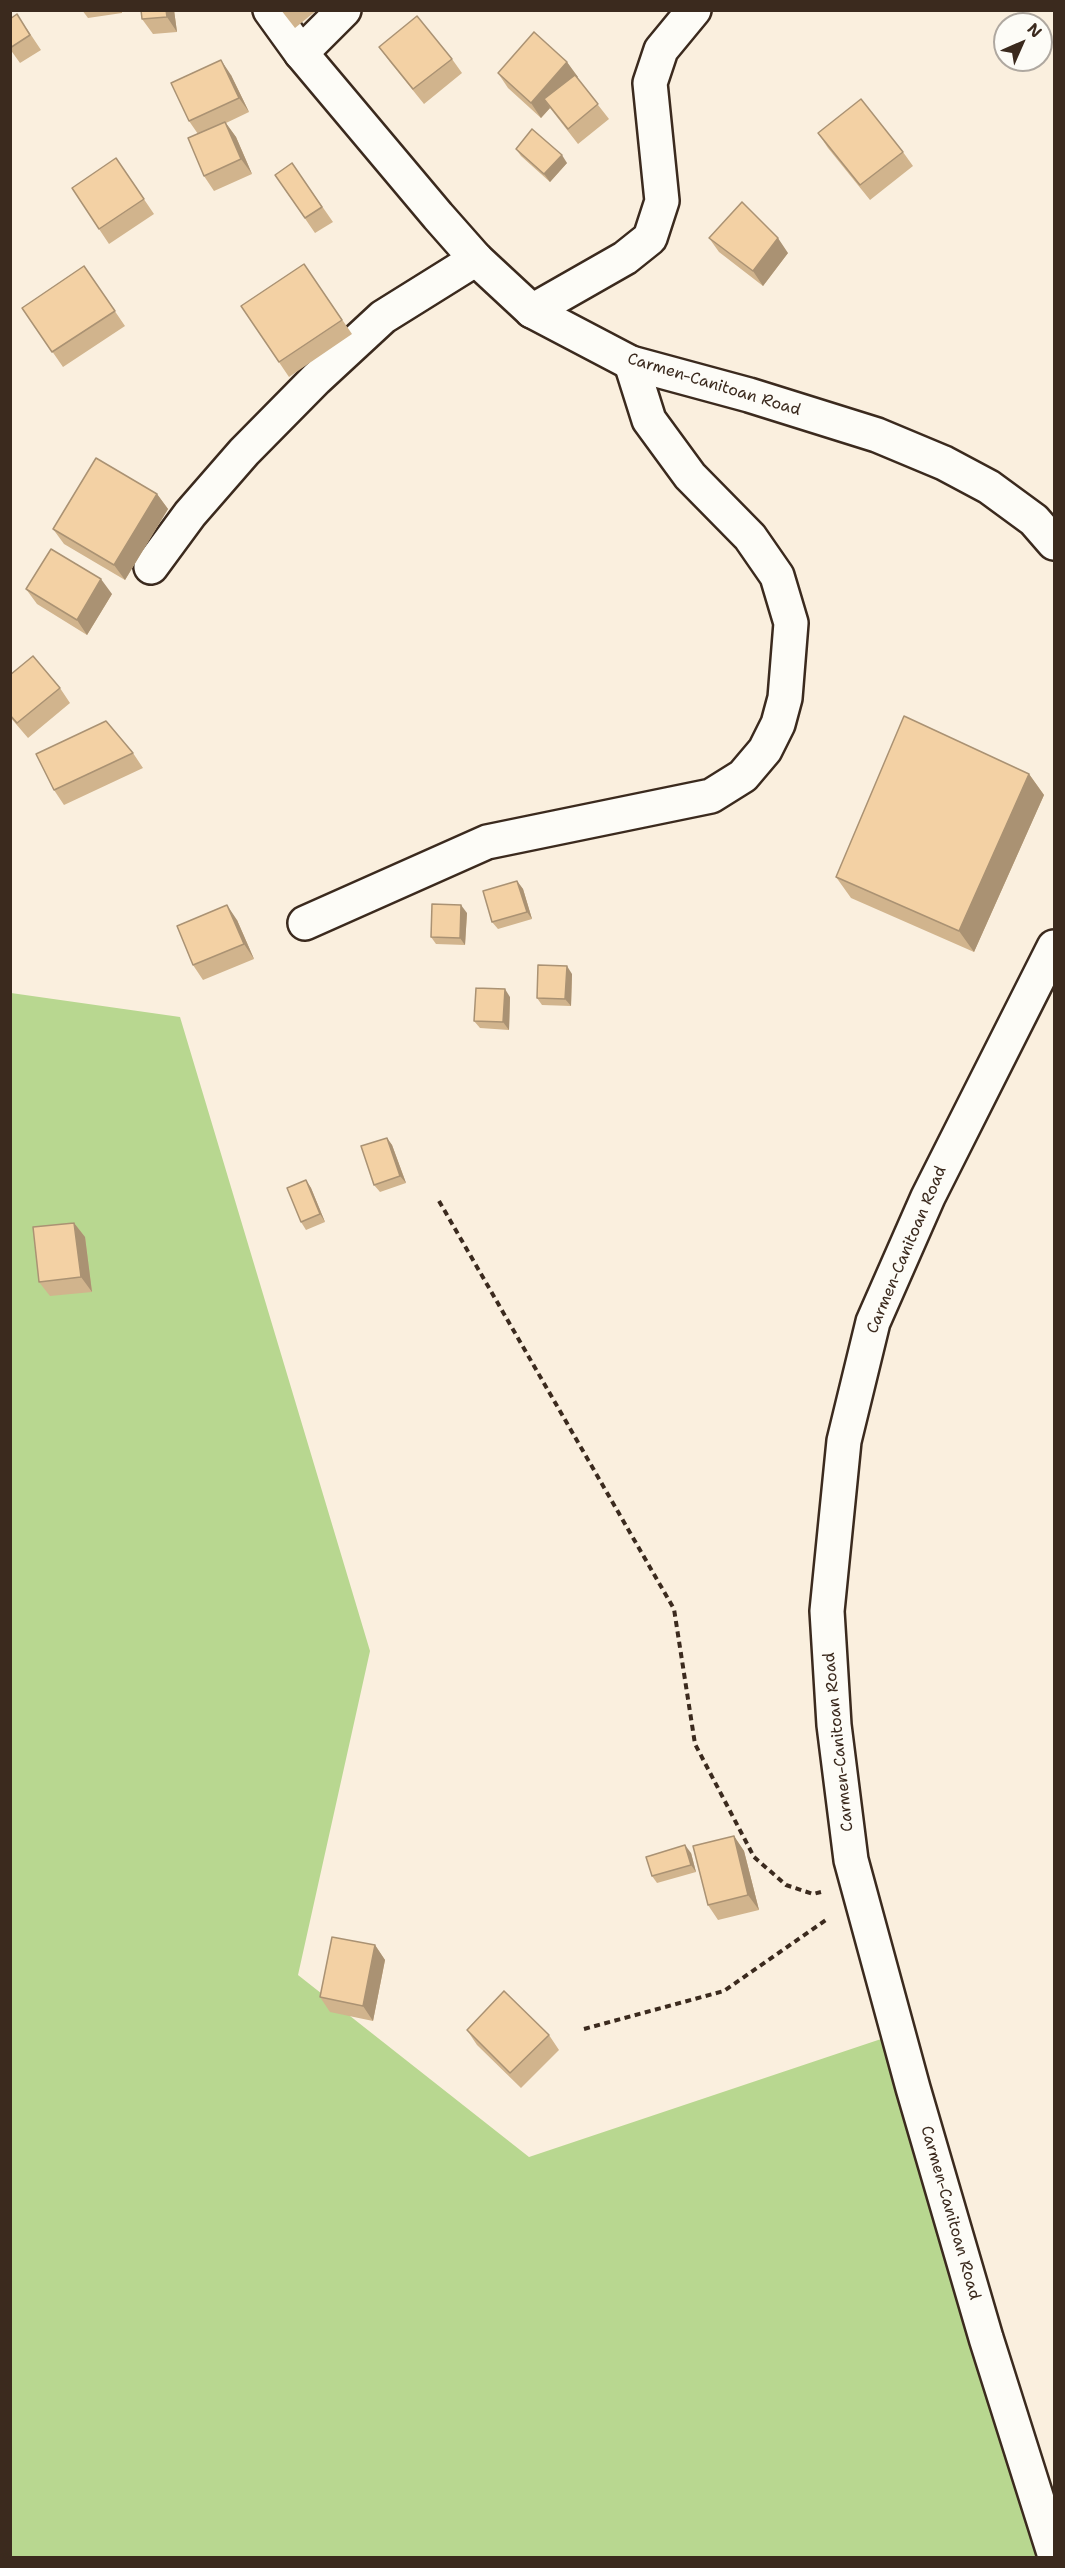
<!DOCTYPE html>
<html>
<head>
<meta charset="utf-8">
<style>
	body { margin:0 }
	#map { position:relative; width:1065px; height:2568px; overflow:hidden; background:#faefde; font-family:"Shantell Sans",sans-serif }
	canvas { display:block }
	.frame { position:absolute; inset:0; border:12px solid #3b2a1e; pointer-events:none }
	.north { position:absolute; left:993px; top:12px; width:60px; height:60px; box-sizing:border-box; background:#fdfcf7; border:2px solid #afa8a0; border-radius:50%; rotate:45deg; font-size:16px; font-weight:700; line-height:24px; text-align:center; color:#3b2a1e }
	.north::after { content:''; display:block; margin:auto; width:21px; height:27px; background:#3b2a1e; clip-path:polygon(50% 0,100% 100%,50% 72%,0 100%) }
</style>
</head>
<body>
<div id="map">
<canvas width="1065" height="2568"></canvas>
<div class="frame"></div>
<div class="north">N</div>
</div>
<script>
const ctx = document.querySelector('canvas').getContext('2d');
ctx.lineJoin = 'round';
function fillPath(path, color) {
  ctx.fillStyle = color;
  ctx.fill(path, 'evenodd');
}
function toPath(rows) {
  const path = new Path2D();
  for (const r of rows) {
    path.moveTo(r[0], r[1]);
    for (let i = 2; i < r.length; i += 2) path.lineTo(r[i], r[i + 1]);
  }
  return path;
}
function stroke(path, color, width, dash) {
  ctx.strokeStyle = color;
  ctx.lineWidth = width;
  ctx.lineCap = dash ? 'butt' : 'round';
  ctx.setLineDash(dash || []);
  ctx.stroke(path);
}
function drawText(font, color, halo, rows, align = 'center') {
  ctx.font = font + ' "Shantell Sans",sans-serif';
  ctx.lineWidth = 4.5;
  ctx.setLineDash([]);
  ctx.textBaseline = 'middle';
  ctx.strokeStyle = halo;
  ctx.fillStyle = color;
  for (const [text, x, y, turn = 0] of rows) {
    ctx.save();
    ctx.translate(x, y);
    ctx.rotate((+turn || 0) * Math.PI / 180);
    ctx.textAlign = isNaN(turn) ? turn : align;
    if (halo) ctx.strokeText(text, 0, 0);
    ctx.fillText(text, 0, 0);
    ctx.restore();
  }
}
fillPath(toPath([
	[11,993,180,1017,370,1651,298,1975,529,2157,899,2033,1054,2558,11,2558]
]), '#b8d790');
const minor = toPath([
	[301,53,344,10],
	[532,311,625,258,650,238,662,201,650,83,661,50,694,10],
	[151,567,190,514,244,452,316,379,383,317,476,259],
	[305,923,487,842,711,796,743,776,765,750,778,724,785,698,791,623,777,576,750,537,690,476,649,420,631,363]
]);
const secondary = toPath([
	[270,10,301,53,438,216,476,259,532,311,631,363,749,395,877,435,944,463,989,487,1034,520,1054,543],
	[1054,947,928,1197,873,1322,844,1441,827,1611,834,1725,851,1860,913,2088,986,2338,1054,2553]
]);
stroke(minor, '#3b2a1e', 38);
stroke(secondary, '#3b2a1e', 38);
stroke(toPath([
	[439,1201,674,1609,695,1744,754,1857,786,1885,813,1894,821,1892],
	[584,2029,724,1991,826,1920]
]), '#3b2a1e', 4, [6, 4.5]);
stroke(minor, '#fdfcf7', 33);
stroke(secondary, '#fdfcf7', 33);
fillPath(toPath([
	[82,10,122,10,122,13,88,18],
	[174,10,177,32,153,34,142,19],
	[281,10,317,10,295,28],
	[10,19,27,29,41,50,20,63,10,49],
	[379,47,452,59,462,73,424,104,390,62],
	[567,62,577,78,609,119,578,144,550,108,541,118,508,88,498,73],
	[231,75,249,112,226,123,236,137,252,174,214,191,204,176,198,134,189,121],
	[818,133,903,152,913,166,870,200,828,148],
	[516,149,567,163,550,182,521,156],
	[116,158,154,214,109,244,99,229],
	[292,163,333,222,315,233,275,175],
	[709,238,788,253,763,286,719,252],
	[304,264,352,334,289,377,241,306],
	[84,266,125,326,63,367,22,308],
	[157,494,168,509,125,580,64,544,53,529],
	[26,589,112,594,87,635,37,604],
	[10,675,60,688,70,703,28,738,10,717],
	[133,753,143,768,64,805,54,790],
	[1029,774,1044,795,974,952,851,898,836,877],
	[517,881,523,889,532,919,498,929,492,922],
	[467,913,465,945,436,944,431,937],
	[237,920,254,959,203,980,193,965],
	[572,974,571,1006,542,1005,537,998],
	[510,997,509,1030,480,1028,474,1021],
	[387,1138,392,1145,406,1183,380,1192,374,1185],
	[306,1180,311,1188,325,1222,306,1230,301,1222],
	[74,1223,85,1237,92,1292,50,1296,39,1282],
	[734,1836,744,1851,759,1910,718,1920,708,1905],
	[691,1853,696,1872,657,1883,652,1876],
	[375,1945,385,1960,373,2021,330,2012,320,1997],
	[467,2030,549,2035,559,2050,521,2088,477,2045]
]), '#d1b48d');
fillPath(toPath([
	[166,10,174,10,177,32,167,17],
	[221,60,231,75,249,112,239,98],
	[567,62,578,77,550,107,544,99,550,108,541,118,531,103],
	[225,122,236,137,252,174,241,159],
	[562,155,567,163,550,182,544,174],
	[778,238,788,253,763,286,753,271],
	[157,494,168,509,125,580,114,565],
	[101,579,112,594,87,635,77,620],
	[1029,774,1044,795,974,952,959,931],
	[517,881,523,889,532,919,527,912],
	[227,905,237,920,254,959,244,944],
	[461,905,467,913,465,945,460,938],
	[567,966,572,974,571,1006,565,999],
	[505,989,510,997,509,1030,503,1022],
	[387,1138,392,1145,406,1183,400,1176],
	[306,1180,311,1188,325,1222,320,1214],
	[74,1223,85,1237,92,1292,81,1277],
	[734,1836,744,1851,759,1910,748,1895],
	[685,1845,691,1853,696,1872,691,1865],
	[375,1945,385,1960,373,2021,363,2006]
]), '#aa9273');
const building = toPath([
	[141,10,166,10,167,17,142,19,141,10],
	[17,14,30,35,10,48,10,19,17,14],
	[417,16,452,59,413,89,379,47,417,16],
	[534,32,567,62,531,103,498,73,534,32],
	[221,60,239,98,189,121,171,83,221,60],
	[575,75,598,104,568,129,544,99,575,75],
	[861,99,903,152,860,185,818,133,861,99],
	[225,122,241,159,204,176,188,138,225,122],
	[532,129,562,155,544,174,516,149,532,129],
	[116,158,144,199,99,229,72,188,116,158],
	[292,163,322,207,305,218,275,175,292,163],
	[742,202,778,238,753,271,709,238,742,202],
	[304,264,342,320,279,362,241,306,304,264],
	[84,266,115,311,52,352,22,308,84,266],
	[96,458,157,494,114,565,53,529,96,458],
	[51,549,101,579,77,620,26,589,51,549],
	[33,656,60,688,17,723,10,715,10,675,33,656],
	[904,716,1029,774,959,931,836,877,904,716],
	[106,721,133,753,54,790,36,754,106,721],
	[517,881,527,912,492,922,483,891,517,881],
	[432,904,461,905,460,938,431,937,432,904],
	[227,905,244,944,193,965,177,926,227,905],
	[538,965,567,966,565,999,537,998,538,965],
	[476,988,505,989,503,1022,474,1021,476,988],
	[387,1138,400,1176,374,1185,361,1146,387,1138],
	[306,1180,320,1214,301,1222,287,1188,306,1180],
	[74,1223,81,1277,39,1282,33,1227,74,1223],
	[734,1836,748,1895,708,1905,693,1846,734,1836],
	[685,1845,691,1865,652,1876,646,1857,685,1845],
	[332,1937,375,1945,363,2006,320,1997,332,1937],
	[504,1991,549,2035,510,2073,467,2030,504,1991]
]);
fillPath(building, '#f3d1a4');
stroke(building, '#aa9273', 1.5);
drawText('16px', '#3b2a1e', '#fdfcf7', [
	["Carmen-Canitoan Road",714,385,17],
	["Carmen-Canitoan Road",907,1250,-67],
	["Carmen-Canitoan Road",839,1742,-96],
	["Carmen-Canitoan Road",950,2213,74]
]);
</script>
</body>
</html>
